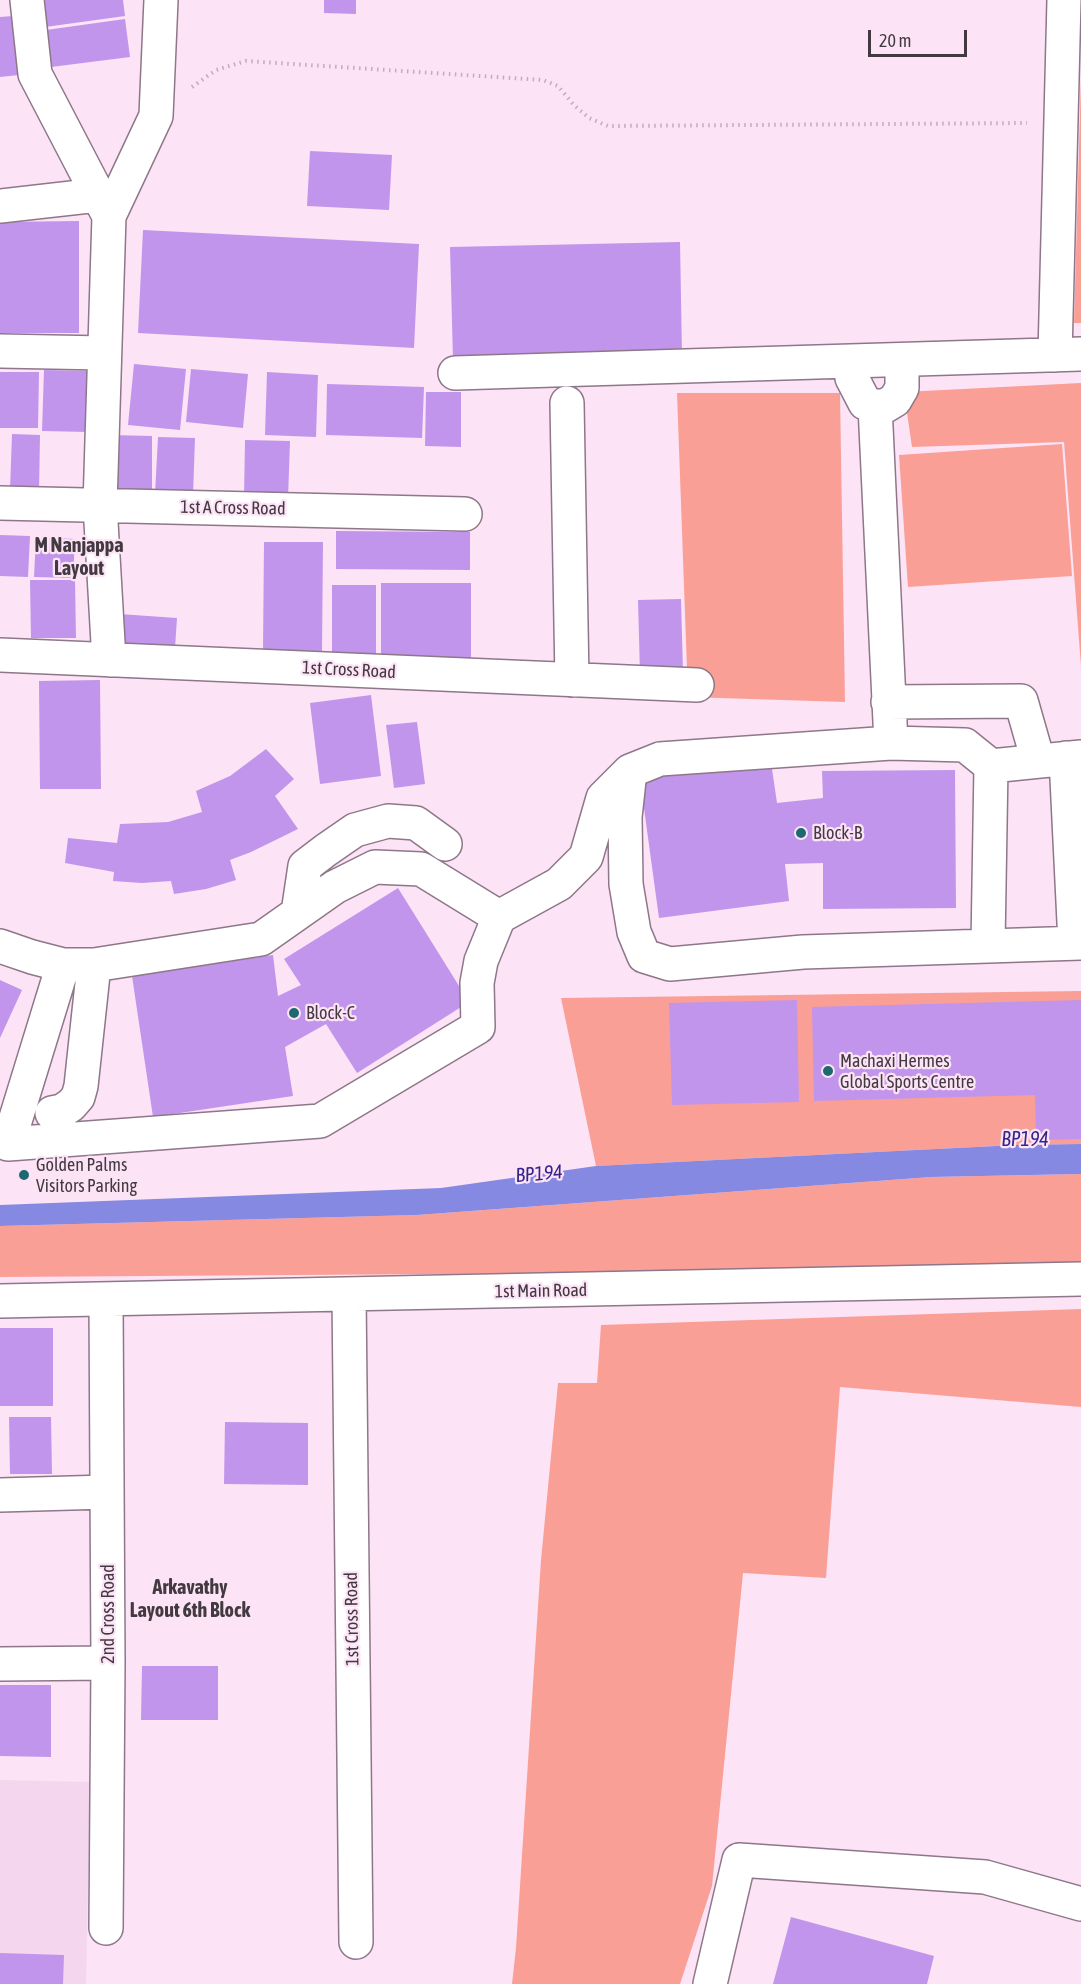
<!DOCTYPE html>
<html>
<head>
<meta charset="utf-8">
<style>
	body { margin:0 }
	#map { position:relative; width:1081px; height:1984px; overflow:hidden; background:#fce3f6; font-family:"Asap Condensed",sans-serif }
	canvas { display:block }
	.scale { position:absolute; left:868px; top:30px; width:99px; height:27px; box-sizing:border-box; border:3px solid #433a41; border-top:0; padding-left:8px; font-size:18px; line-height:21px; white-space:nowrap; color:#433a41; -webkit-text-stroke:4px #fce3f6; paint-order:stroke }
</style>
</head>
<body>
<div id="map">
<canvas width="1081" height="1984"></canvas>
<div class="scale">20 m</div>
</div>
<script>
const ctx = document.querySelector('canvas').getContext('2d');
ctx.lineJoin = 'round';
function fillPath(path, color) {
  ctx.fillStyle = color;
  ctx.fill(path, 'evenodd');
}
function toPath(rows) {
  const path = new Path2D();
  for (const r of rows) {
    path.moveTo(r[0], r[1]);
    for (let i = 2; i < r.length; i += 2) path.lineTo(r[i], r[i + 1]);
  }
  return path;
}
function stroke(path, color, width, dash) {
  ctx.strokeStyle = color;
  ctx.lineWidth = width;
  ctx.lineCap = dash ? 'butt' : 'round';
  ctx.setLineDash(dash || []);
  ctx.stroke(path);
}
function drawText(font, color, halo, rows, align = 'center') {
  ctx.font = font + ' "Asap Condensed",sans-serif';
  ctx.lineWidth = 4.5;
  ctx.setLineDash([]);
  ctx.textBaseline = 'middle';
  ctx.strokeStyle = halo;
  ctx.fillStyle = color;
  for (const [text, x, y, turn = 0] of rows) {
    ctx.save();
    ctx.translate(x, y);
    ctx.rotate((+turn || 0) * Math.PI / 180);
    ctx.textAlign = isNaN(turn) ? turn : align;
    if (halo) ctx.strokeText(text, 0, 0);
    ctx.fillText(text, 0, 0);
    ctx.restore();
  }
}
fillPath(toPath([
	[0,1780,90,1782,86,1984,0,1984]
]), '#f4d6ee');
fillPath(toPath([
	[1081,78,1081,323,1074,323],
	[1081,383,1081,666,1064,442,912,447,904,392],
	[677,393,840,393,845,702,688,697],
	[1062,444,1072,576,908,587,899,455],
	[1081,991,1081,1144,1016,1145,596,1166,561,998],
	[1081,1174,1081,1262,597,1273,0,1277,0,1226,417,1215,931,1177],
	[1081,1309,1081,1407,840,1387,826,1578,743,1573,712,1886,680,1984,512,1984,516,1948,541,1560,558,1383,597,1383,601,1325]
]), '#fa9f96');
fillPath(toPath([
	[1081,1144,1081,1174,931,1177,417,1215,0,1226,0,1205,441,1188,596,1166,1016,1145]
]), '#8689e1');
fillPath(toPath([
	[35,0,123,0,125,16,38,28],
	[324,0,356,0,356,14,324,13],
	[13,16,19,75,0,77,0,17],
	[125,19,130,57,51,67,46,30],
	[310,151,392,155,389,210,307,206],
	[79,221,79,333,0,333,0,222],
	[143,230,419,244,414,348,138,333],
	[680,242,682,355,453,360,450,247],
	[134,364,186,369,180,430,128,425],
	[191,369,248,374,243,428,186,422],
	[44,370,91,371,89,432,42,431],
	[0,372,39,372,38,428,0,428],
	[267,372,318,375,316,437,265,435],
	[327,384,424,387,422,438,326,435],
	[426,392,461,392,461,447,425,446],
	[12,434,40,435,39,491,10,490],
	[110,435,152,436,152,494,110,494],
	[158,437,195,438,193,495,155,494],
	[245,440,290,441,288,499,244,498],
	[336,531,470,532,470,570,336,569],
	[0,535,30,536,28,577,0,576],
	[36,537,75,539,73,578,34,577],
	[264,542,323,542,322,651,263,650],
	[30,580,75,580,76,638,31,638],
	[381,583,471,583,471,659,381,659],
	[332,585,376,585,376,660,332,660],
	[681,599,683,673,640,674,638,600],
	[119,614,177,618,175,648,118,644],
	[100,680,101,789,40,789,39,681],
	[371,695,381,776,320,784,310,703],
	[417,722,425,784,394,788,386,725],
	[266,749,294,779,275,796,298,829,251,852,230,860,236,880,206,889,174,894,171,881,142,883,113,881,114,872,65,863,68,838,117,843,120,824,168,822,202,812,196,791,230,776],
	[771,762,777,803,823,798,822,771,955,770,956,908,823,909,823,863,785,864,789,901,659,918,640,779],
	[398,888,469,1002,357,1073,326,1024,285,1047,293,1096,153,1117,132,976,273,955,278,996,301,985,284,959],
	[0,980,22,990,0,1038],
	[797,1000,799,1102,672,1105,669,1003],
	[1081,1000,1081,1139,1036,1140,1035,1095,814,1101,812,1007],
	[0,1328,53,1328,53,1406,0,1406],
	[9,1417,51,1417,52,1474,10,1474],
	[225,1422,308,1423,308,1485,224,1484],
	[142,1666,218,1666,218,1720,141,1720],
	[0,1685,51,1685,51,1757,0,1756],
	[791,1917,934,1956,927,1984,773,1984],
	[0,1953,64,1955,63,1984,0,1984]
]), '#c195eb');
const minor = toPath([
	[27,0,35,74,109,216,100,505,109,660],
	[0,206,98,195],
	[109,216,156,116,161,0],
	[0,351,104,353],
	[1055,355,1064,0],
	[850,362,852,378,865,403,875,406,885,406,895,400,902,388,902,360],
	[455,373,1081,354],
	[567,403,572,680],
	[875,406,891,743],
	[0,503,465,514],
	[0,655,697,685],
	[888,702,1021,701,1035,750],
	[1066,758,1075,943],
	[630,771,625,817,626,884,634,932,644,956,670,964,803,952,1081,943],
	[298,913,305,866,326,850,355,830,388,821,416,823,445,844],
	[988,944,991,766],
	[0,946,32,957,63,965],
	[52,1113,62,1111,71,1105,78,1097,81,1086,94,965],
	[0,1140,8,1144,320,1121,478,1027,477,983,481,961,499,917,559,884,586,857,603,798,630,771,660,759,891,743,965,745,991,766,1081,757],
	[8,1144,63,965,94,965,261,939,335,887,375,867,421,869,499,917],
	[349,1295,356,1942],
	[0,1301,1081,1279],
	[0,1495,107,1492],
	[0,1664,108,1663],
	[106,1928,108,1663,106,1300],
	[710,1984,739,1860,985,1877,1081,1904]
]);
stroke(minor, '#8d7788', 36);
stroke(toPath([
	[192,87,216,70,246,61,543,80,558,86,574,105,589,118,608,126,1027,123]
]), '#c1adbd', 4, [1.5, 4.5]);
stroke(minor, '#fff', 33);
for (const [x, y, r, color] of [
	[801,833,6,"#1d696f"],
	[294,1013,6,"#1d696f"],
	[828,1071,6,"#1d696f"],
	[24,1175,6,"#1d696f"]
]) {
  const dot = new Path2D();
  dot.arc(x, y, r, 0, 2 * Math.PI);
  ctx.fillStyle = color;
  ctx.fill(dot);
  stroke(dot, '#fce3f6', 2);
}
drawText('18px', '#433a41', '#fce3f6', [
	["1st A Cross Road",233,508,1],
	["1st Cross Road",349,670,3],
	["1st Main Road",541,1291,-1],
	["2nd Cross Road",108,1614,-90],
	["1st Cross Road",352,1619,-91]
]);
drawText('18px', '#433a41', '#fce3f6', [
	["Block-B",813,833],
	["Block-C",306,1013],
	["Machaxi Hermes",840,1061],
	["Global Sports Centre",840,1082],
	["Golden Palms",36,1165],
	["Visitors Parking",36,1186]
], 'left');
drawText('bold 20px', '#433a41', '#fce3f6', [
	["M Nanjappa",79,546],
	["Layout",79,569],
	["Arkavathy",190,1588],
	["Layout 6th Block",190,1611]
]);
drawText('italic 20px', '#33258a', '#fce3f6', [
	["BP194",1025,1140],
	["BP194",539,1174,-5]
]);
</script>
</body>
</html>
